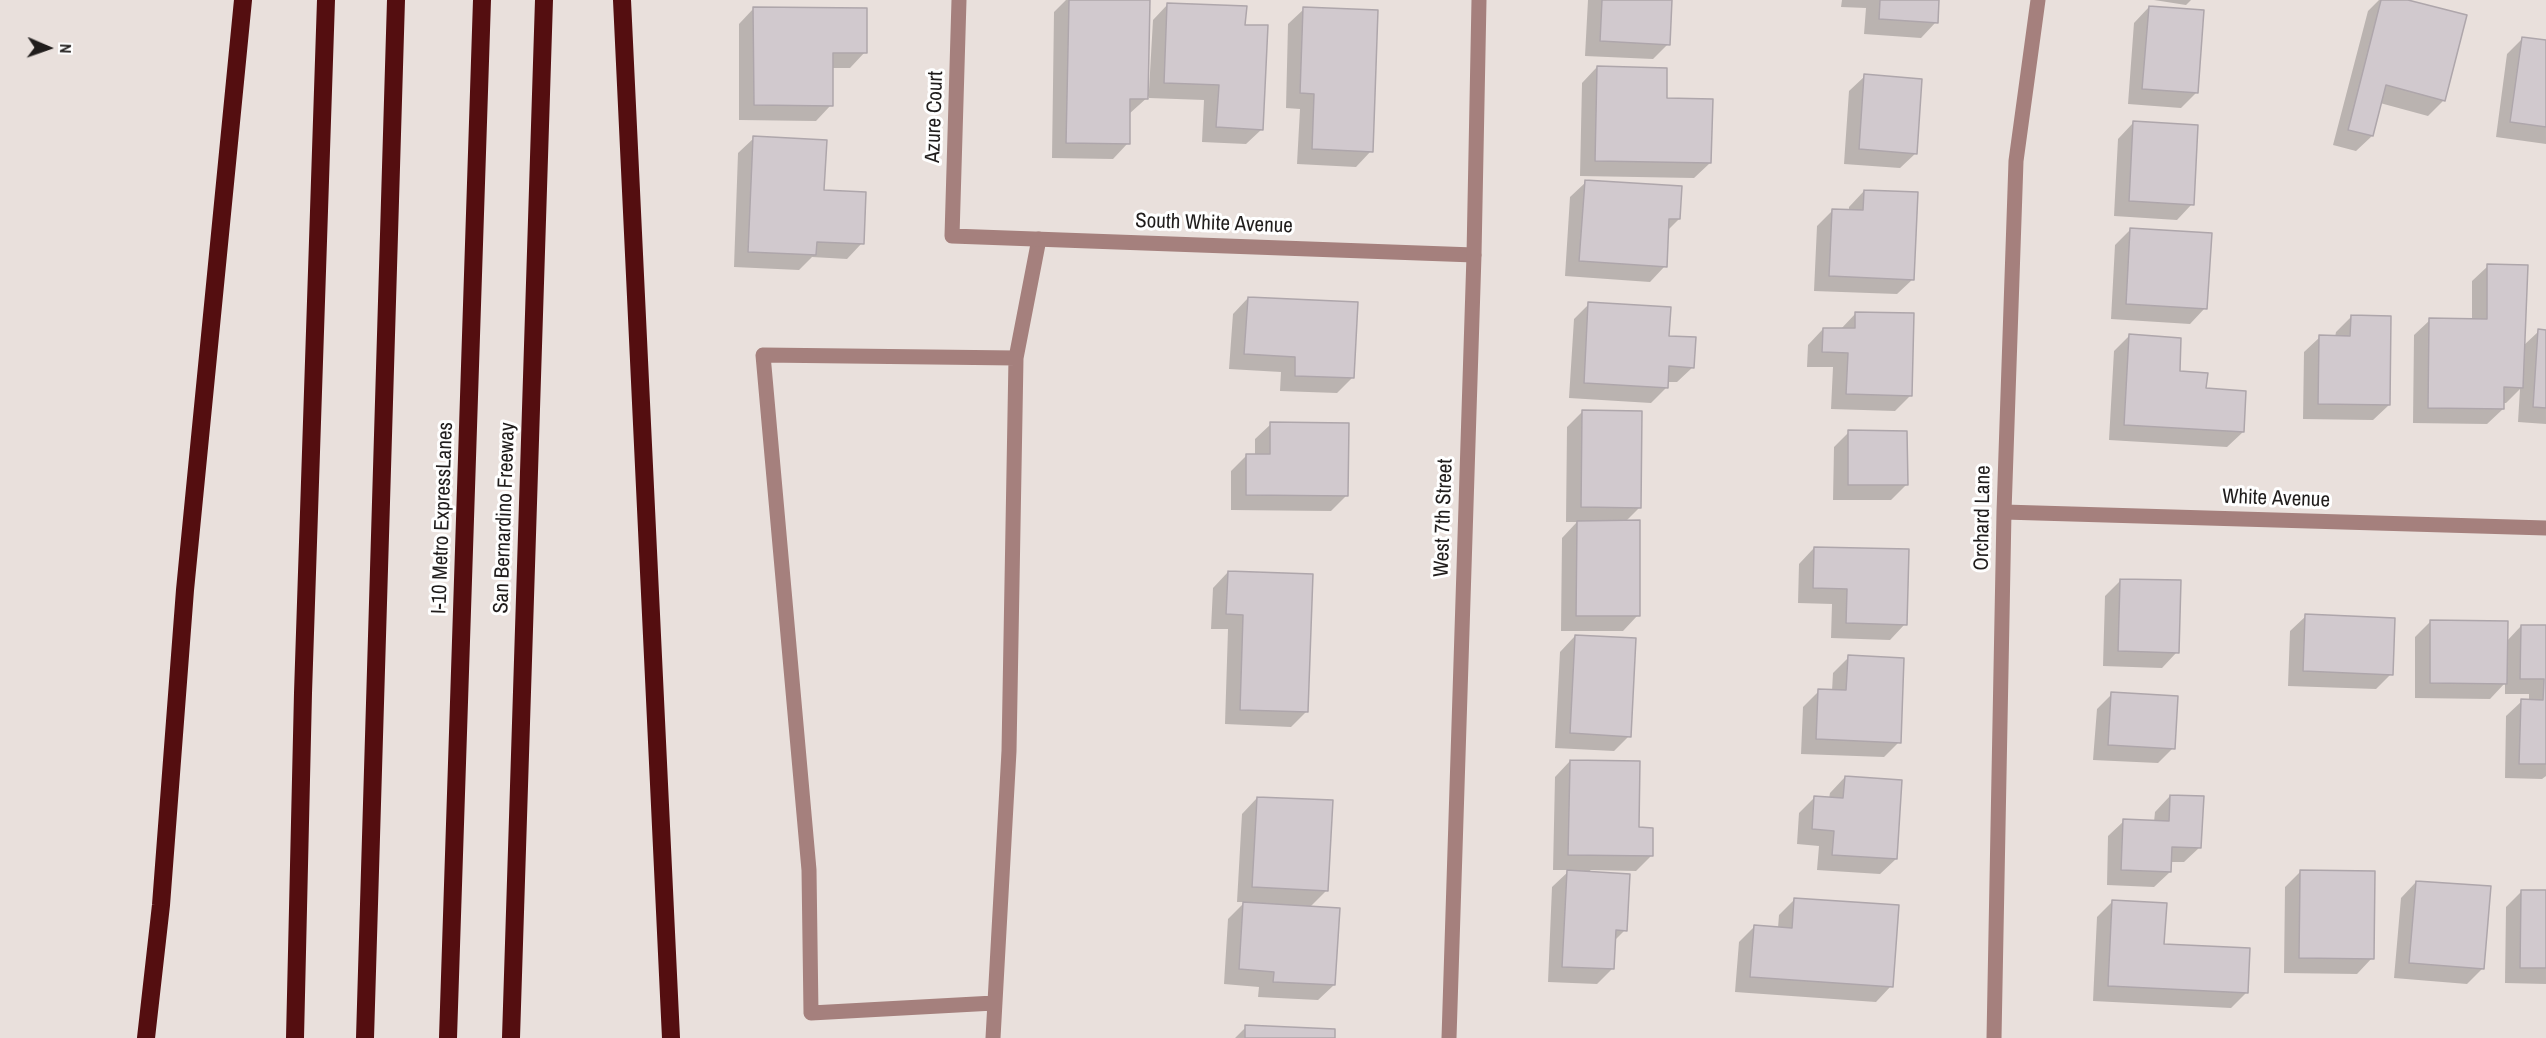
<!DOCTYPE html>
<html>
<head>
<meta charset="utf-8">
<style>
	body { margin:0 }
	#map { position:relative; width:2546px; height:1038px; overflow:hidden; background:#e9e0dc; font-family:"Archivo Narrow",sans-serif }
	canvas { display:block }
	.north { position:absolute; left:18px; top:18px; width:60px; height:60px; -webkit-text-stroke:4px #fff; paint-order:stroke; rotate:92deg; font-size:16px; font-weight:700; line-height:24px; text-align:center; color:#201d1c }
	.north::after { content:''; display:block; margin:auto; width:21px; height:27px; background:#201d1c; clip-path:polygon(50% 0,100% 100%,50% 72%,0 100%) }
</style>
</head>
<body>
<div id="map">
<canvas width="2546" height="1038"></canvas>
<div class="north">N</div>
</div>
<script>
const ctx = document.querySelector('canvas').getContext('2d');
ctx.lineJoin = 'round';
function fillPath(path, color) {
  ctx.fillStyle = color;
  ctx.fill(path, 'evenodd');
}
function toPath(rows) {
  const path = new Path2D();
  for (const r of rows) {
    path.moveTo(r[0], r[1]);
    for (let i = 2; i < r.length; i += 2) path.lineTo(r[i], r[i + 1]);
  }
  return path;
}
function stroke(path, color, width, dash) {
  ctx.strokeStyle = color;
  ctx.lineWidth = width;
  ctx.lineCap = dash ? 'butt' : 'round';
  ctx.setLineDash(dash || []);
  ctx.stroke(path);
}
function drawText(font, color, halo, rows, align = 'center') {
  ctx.font = font + ' "Archivo Narrow",sans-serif';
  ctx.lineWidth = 6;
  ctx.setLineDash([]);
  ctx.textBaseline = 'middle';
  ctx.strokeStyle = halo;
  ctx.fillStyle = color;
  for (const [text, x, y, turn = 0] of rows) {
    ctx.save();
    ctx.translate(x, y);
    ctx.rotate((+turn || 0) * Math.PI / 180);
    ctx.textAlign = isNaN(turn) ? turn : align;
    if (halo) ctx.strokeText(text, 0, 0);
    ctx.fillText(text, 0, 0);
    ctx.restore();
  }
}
fillPath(toPath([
	[1066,0,1148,0,1147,90,1149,90,1153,20,1168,4,1244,26,1262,129,1246,144,1202,142,1204,100,1149,98,1149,96,1129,114,1128,143,1113,159,1052,158,1054,12],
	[1588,0,1670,0,1668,44,1653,59,1585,56],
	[1842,0,1938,0,1936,22,1921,38,1864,34,1866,8,1841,7],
	[2154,0,2191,0,2186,5],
	[2379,0,2402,0,2444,100,2428,116,2380,103,2372,136,2356,151,2333,145,2368,11],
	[2149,7,2197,92,2181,108,2128,104,2134,23],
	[754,8,865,52,850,68,832,68,831,105,816,121,739,120,739,24],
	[1304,9,1371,151,1356,167,1297,164,1300,109,1286,108,1288,24],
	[2522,39,2546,42,2546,144,2496,137,2507,54],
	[1597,67,1666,100,1710,163,1694,178,1580,176,1582,83],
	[1865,76,1916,153,1900,168,1844,164,1849,91],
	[2133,123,2192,204,2177,220,2114,216,2118,139],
	[754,138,823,192,862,243,847,259,812,257,799,270,734,267,738,153],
	[1586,182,1679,219,1667,231,1665,266,1650,282,1565,276,1570,197],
	[1864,191,1913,279,1897,294,1814,291,1817,226,1832,211,1849,211,1849,207],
	[2130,230,2205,308,2190,324,2111,319,2115,245],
	[2488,266,2523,346,2539,331,2546,331,2546,424,2518,422,2520,389,2506,403,2503,403,2503,409,2487,424,2413,423,2414,335,2430,320,2472,320,2472,281],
	[1248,298,1352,378,1337,393,1280,391,1281,372,1229,369,1233,314],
	[1589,304,1668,337,1693,367,1677,382,1667,382,1667,387,1651,403,1569,398,1574,319],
	[1856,313,1911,395,1895,411,1831,409,1833,367,1807,367,1808,345,1823,329,1840,330],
	[2351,317,2389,405,2373,420,2303,419,2304,352,2320,337,2335,337,2336,332],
	[2129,336,2205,390,2243,432,2227,447,2109,440,2114,351],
	[1582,412,1639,508,1625,522,1638,615,1623,631,1561,631,1562,538,1577,522,1566,522,1567,427],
	[1271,424,1347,495,1331,511,1231,510,1231,471,1246,456,1255,456,1255,439],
	[1849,432,1906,485,1891,500,1833,500,1834,447],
	[1814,548,1905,624,1890,640,1831,638,1832,604,1798,603,1799,564],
	[1228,572,1307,711,1291,727,1225,724,1228,629,1211,629,1213,588],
	[2120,581,2177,652,2162,668,2103,666,2105,596],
	[2306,616,2391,674,2376,689,2288,686,2290,631],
	[2431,621,2506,642,2521,626,2546,627,2546,776,2542,779,2505,778,2506,716,2522,701,2529,701,2529,694,2505,694,2505,683,2490,699,2415,698,2415,637],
	[1575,636,1629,736,1614,751,1555,748,1560,652],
	[1849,657,1899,742,1884,757,1801,754,1803,707,1819,691,1832,691,1833,673],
	[2112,694,2173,748,2158,763,2093,760,2097,709],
	[1570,761,1637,829,1651,856,1636,871,1590,870,1625,930,1613,942,1612,969,1597,984,1548,982,1552,887,1570,870,1553,870,1555,777],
	[1845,777,1896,859,1880,874,1817,870,1819,846,1797,844,1799,813,1815,797,1829,798,1830,793],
	[2170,796,2200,847,2184,862,2170,862,2170,872,2154,887,2107,885,2108,836,2124,821,2154,822,2155,812],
	[1257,798,1326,891,1309,908,1334,985,1318,1000,1258,997,1259,987,1224,984,1228,919,1245,902,1237,902,1242,814],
	[2300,872,2372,958,2357,974,2284,973,2285,887],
	[2416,882,2483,968,2467,984,2394,978,2401,898],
	[2522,891,2546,892,2546,984,2505,983,2506,907],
	[1795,899,1891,986,1876,1002,1735,992,1739,942,1755,926,1778,928,1779,915],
	[2113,901,2163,945,2246,993,2231,1008,2093,1001,2097,917],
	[1246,1027,1333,1038,1235,1038]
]), '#0003');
const building = toPath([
	[1069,0,1150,0,1148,99,1130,99,1130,144,1066,143,1069,0],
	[1602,0,1672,0,1670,45,1600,41,1602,0],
	[1880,0,1939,0,1938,23,1879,19,1880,0],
	[2381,0,2408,0,2467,15,2445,101,2386,85,2373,136,2348,130,2381,0],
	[1167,3,1247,6,1245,25,1268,25,1263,130,1216,127,1219,85,1164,83,1167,3],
	[2149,6,2204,10,2198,93,2142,89,2149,6],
	[753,7,867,8,867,53,833,53,833,106,754,105,753,7],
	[1303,7,1378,10,1373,152,1312,149,1314,94,1300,93,1303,7],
	[2522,37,2546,40,2546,127,2510,122,2522,37],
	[1597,66,1667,68,1667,98,1713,99,1711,163,1595,161,1597,66],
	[1864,74,1922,79,1917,154,1859,149,1864,74],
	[2133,121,2198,125,2194,205,2129,201,2133,121],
	[753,136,827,140,824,190,866,192,864,244,817,242,816,255,748,252,753,136],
	[1585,180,1682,186,1680,219,1669,219,1667,267,1579,261,1585,180],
	[1864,190,1918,192,1914,280,1829,276,1832,209,1863,210,1864,190],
	[2130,228,2212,233,2207,309,2126,304,2130,228],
	[2487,264,2528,265,2523,388,2504,387,2504,409,2428,408,2429,318,2487,319,2487,264],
	[1248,297,1358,302,1354,378,1295,376,1295,357,1244,354,1248,297],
	[1588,302,1671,307,1669,336,1696,337,1694,368,1669,366,1668,388,1584,383,1588,302],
	[1855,312,1914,313,1912,396,1846,394,1848,353,1822,352,1823,328,1855,328,1855,312],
	[2351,315,2391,316,2390,405,2318,404,2319,335,2350,336,2351,315],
	[2538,329,2546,330,2546,408,2533,407,2538,329],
	[2129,334,2181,338,2180,371,2208,373,2206,388,2246,391,2244,432,2124,425,2129,334],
	[1582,410,1642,411,1641,508,1581,507,1582,410],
	[1270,422,1349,423,1348,496,1246,495,1246,454,1270,454,1270,422],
	[1848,430,1907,431,1908,485,1848,485,1848,430],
	[1640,520,1640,616,1576,616,1577,521,1640,520],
	[1814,547,1909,549,1907,625,1846,623,1847,589,1813,588,1814,547],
	[1228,571,1313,574,1308,712,1240,710,1243,615,1226,614,1228,571],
	[2120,579,2181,580,2179,653,2118,651,2120,579],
	[2305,614,2395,618,2393,675,2303,671,2305,614],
	[2430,620,2508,621,2507,684,2430,683,2430,620],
	[2521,625,2546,625,2546,764,2519,764,2521,699,2543,700,2544,679,2520,679,2521,625],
	[1575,635,1636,638,1631,737,1570,733,1575,635],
	[1848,655,1904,658,1901,743,1816,739,1818,689,1846,690,1848,655],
	[2111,692,2178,696,2175,749,2108,745,2111,692],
	[1570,760,1640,761,1639,827,1653,828,1653,856,1568,855,1570,760],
	[1845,776,1902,780,1897,859,1832,855,1834,831,1812,829,1814,796,1843,798,1845,776],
	[2170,795,2204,796,2201,848,2172,847,2171,872,2121,870,2123,819,2169,821,2170,795],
	[1257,797,1333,800,1328,891,1252,887,1257,797],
	[1567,870,1630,874,1627,931,1616,930,1614,969,1562,967,1567,870],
	[2300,870,2375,871,2374,959,2299,958,2300,870],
	[2416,881,2491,886,2484,969,2409,963,2416,881],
	[2521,890,2546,890,2546,968,2520,968,2521,890],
	[1794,898,1899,905,1893,987,1750,977,1754,925,1792,928,1794,898],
	[2112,900,2167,903,2164,944,2250,948,2248,993,2108,986,2112,900],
	[1243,902,1340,908,1335,985,1273,982,1274,972,1239,969,1243,902],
	[1245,1025,1335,1029,1335,1038,1245,1038,1245,1025]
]);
fillPath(building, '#d1c9ce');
stroke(building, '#aea6ab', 1.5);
stroke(toPath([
	[994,1003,811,1013,809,870,763,355,1016,358],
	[993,1038,1009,751,1016,358,1039,239]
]), '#a5807d', 15);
stroke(toPath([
	[959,0,952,236,1474,255],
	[2004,512,2546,528],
	[1994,1038,2004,512,2016,161,2038,0]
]), '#a5807d', 15);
stroke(toPath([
	[1449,1038,1474,255,1479,0]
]), '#a5807d', 15);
stroke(toPath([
	[622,0,671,1038],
	[146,1038,161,905,185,590,243,0],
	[295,1038,303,693,326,0],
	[365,1038,396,0],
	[448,1038,482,0],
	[511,1038,544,0]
]), '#540e10', 18);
drawText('21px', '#201d1c', '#fff', [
	["Azure Court",935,117,-88],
	["South White Avenue",1214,224,2],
	["White Avenue",2276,499,2],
	["I-10 Metro ExpressLanes",443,518,-88],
	["San Bernardino Freeway",505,518,-88],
	["West 7th Street",1444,518,-88],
	["Orchard Lane",1983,518,-89]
]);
</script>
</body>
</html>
